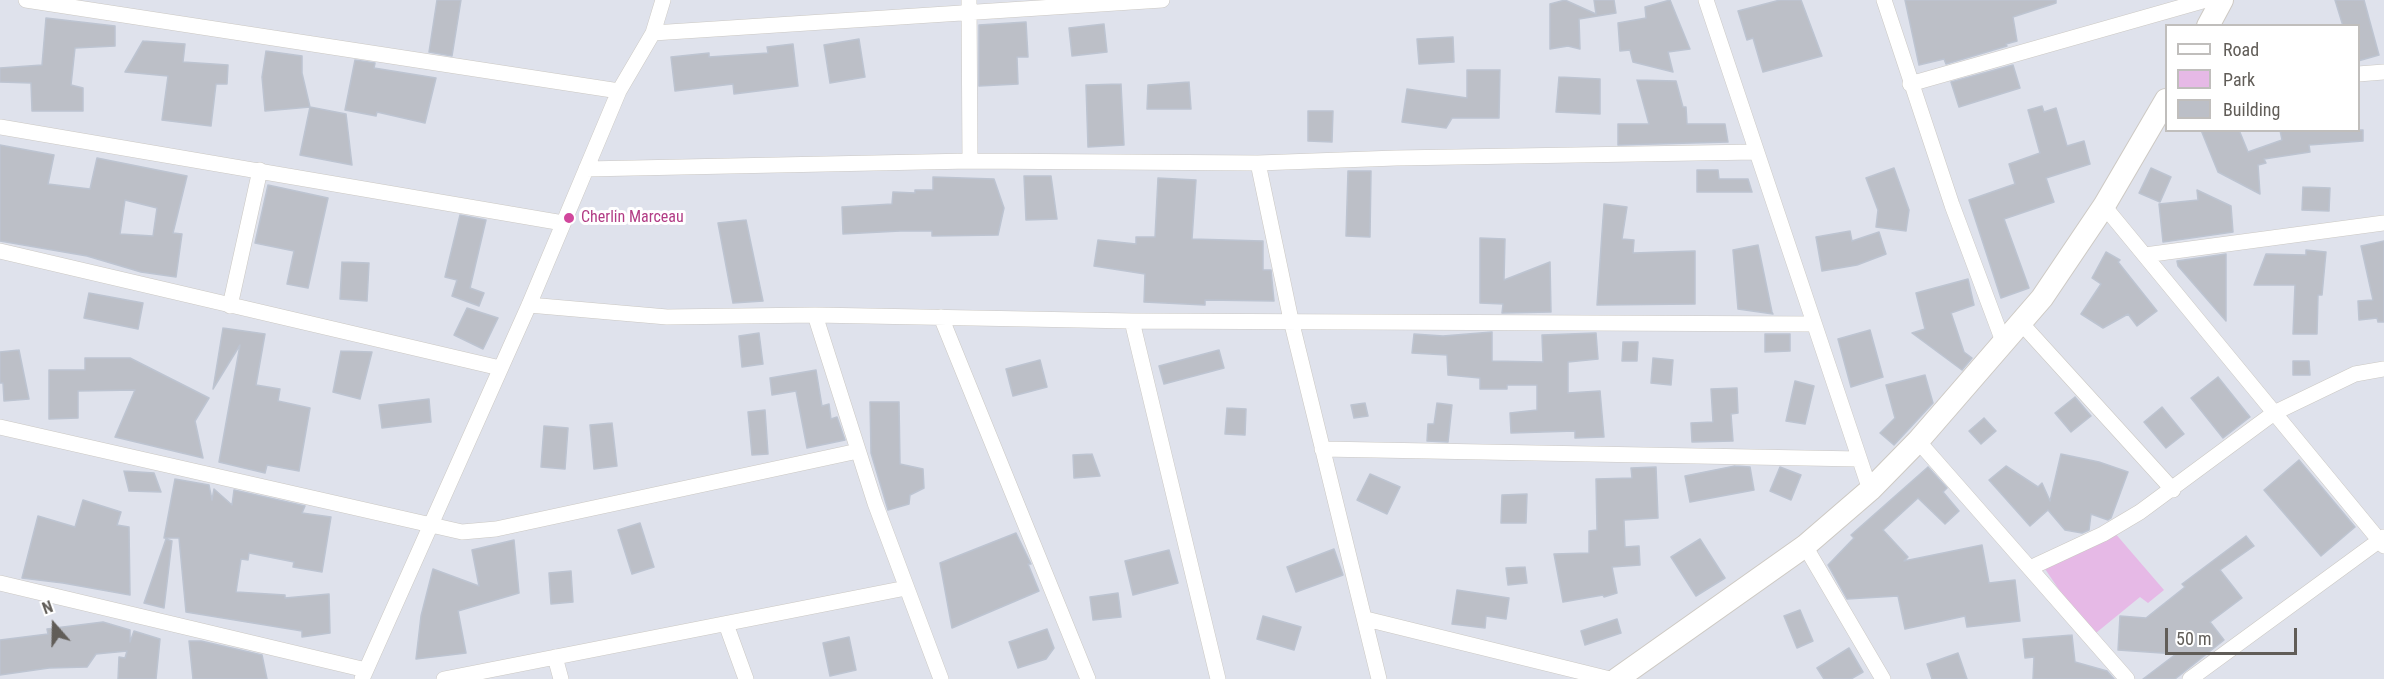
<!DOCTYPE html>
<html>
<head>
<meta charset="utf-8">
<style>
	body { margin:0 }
	#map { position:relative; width:2384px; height:679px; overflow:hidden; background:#dfe2ec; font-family:"Roboto Condensed",sans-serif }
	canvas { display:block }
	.legend { position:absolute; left:2165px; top:24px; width:195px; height:108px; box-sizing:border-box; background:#fff; border:2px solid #c0bebc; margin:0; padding:8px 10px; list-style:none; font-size:18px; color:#615d58 }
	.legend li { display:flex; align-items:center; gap:12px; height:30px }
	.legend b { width:30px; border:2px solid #c0bebc }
	.north { position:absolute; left:24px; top:595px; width:60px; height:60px; -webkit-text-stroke:4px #fff; paint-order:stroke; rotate:340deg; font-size:16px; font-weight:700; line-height:24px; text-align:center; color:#615d58 }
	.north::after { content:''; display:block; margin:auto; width:21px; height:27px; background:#615d58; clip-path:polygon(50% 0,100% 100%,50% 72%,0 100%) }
	.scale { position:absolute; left:2165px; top:628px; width:132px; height:27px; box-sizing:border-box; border:3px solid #615d58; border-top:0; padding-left:8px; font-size:18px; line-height:21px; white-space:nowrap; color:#615d58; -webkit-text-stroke:4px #fff; paint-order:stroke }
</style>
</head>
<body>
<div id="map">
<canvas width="2384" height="679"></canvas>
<ul class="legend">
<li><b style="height:8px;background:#fff"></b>Road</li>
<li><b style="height:16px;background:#e6b9e6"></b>Park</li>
<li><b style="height:16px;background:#bcbfc7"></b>Building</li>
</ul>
<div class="north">N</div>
<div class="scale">50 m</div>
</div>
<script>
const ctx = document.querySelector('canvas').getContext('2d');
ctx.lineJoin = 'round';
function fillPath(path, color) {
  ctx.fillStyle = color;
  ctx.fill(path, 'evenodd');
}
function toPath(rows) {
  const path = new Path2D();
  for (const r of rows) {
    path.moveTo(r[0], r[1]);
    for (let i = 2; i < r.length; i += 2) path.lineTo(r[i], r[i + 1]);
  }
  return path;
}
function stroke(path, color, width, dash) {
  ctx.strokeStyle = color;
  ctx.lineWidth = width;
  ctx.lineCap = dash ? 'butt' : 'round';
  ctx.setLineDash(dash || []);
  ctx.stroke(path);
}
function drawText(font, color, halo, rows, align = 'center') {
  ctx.font = font + ' "Roboto Condensed",sans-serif';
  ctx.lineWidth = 6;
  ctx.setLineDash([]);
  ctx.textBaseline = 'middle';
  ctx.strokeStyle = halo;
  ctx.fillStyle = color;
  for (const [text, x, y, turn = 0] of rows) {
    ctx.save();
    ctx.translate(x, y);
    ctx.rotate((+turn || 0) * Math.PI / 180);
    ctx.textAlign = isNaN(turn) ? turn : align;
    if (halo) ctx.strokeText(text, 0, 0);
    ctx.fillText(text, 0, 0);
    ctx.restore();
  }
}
fillPath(toPath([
	[2114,532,2164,590,2148,603,2140,597,2091,637,2041,563]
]), '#e6b9e6');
const building = toPath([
	[437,0,461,0,452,56,429,52,437,0],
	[1565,0,1596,14,1594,0,1614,0,1616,13,1579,19,1580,49,1568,46,1550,49,1550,4,1565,0],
	[1670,0,1690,49,1668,52,1673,72,1633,62,1630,50,1620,51,1618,23,1646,18,1645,7,1670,0],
	[1780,0,1801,0,1822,56,1763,72,1753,38,1747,40,1738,11,1780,0],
	[1905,0,2056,0,2056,3,2013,17,2017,41,2006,44,2007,46,1946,64,1944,59,1919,65,1905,0],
	[2335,0,2364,0,2379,55,2358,61,2358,26,2343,26,2335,0],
	[46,18,115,26,115,46,75,48,71,85,83,88,83,111,32,111,31,83,0,82,0,68,42,65,46,18],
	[1026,22,1028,57,1017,57,1018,84,979,86,979,25,1026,22],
	[1104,24,1107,52,1072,56,1069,28,1104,24],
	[1453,37,1454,62,1419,64,1417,39,1453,37],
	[859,39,865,77,830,83,824,45,859,39],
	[143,41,185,44,183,62,228,65,227,84,216,84,211,126,162,120,168,76,125,72,143,41],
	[793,44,798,86,734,94,733,84,675,91,671,57,709,53,709,57,768,53,767,47,793,44],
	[266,51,302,56,302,73,310,107,265,111,262,77,266,51],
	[355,60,375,63,374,68,436,78,425,123,377,112,376,116,345,110,355,60],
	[2013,65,2020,88,1959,107,1951,82,2013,65],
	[1467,70,1500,70,1499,118,1452,118,1446,128,1402,122,1407,89,1467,98,1467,70],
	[1559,77,1600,79,1600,114,1556,112,1559,77],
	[1637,80,1676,81,1683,107,1686,107,1687,124,1725,124,1728,142,1618,145,1618,124,1649,124,1637,80],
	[1189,82,1191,109,1147,109,1148,85,1189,82],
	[1121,84,1124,145,1088,147,1086,85,1121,84],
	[2042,106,2044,112,2056,108,2067,146,2084,141,2090,164,2046,178,2054,202,2004,219,2029,288,2001,298,1969,200,2015,184,2009,164,2040,153,2028,110,2042,106],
	[310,107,346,114,352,165,300,155,310,107],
	[1308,111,1333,111,1332,142,1308,141,1308,111],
	[2201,130,2239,130,2248,152,2282,140,2280,130,2363,130,2363,141,2309,145,2310,152,2264,159,2266,163,2258,165,2260,194,2218,172,2201,130],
	[0,145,54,155,48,184,90,189,97,158,187,176,173,233,182,234,176,277,141,272,87,256,0,241,0,145],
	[125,200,157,208,153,236,120,234,125,200],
	[1894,168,1909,210,1906,231,1876,227,1878,210,1866,178,1894,168],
	[2151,168,2171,177,2160,202,2139,193,2151,168],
	[1697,170,1718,170,1719,179,1748,179,1752,192,1697,192,1697,170],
	[1348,171,1371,171,1370,237,1346,236,1348,171],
	[1024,176,1051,176,1057,219,1026,220,1024,176],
	[933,177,994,179,1004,208,998,235,932,236,932,231,900,231,843,234,842,207,892,204,893,192,915,193,915,190,933,190,933,177],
	[1158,178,1196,180,1192,239,1263,241,1263,270,1271,270,1274,301,1205,300,1205,305,1144,302,1145,274,1094,266,1098,240,1136,244,1136,237,1155,237,1158,178],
	[268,185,328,198,308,288,287,284,294,251,255,243,268,185],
	[2303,187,2330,188,2329,211,2302,210,2303,187],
	[2197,190,2231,206,2233,232,2163,242,2159,204,2198,200,2197,190],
	[1604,204,1627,207,1622,239,1634,240,1633,253,1695,251,1695,304,1597,305,1604,204],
	[460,215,486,220,470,288,484,293,479,306,452,296,457,280,445,277,460,215],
	[746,220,763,301,733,303,718,223,746,220],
	[1850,231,1852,241,1879,232,1886,254,1857,265,1822,271,1816,237,1850,231],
	[1480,238,1505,239,1504,280,1550,262,1551,312,1502,313,1503,304,1480,303,1480,238],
	[2384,241,2384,322,2378,322,2377,318,2359,320,2358,301,2373,300,2361,246,2384,241],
	[1758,245,1772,312,1773,314,1738,309,1733,250,1758,245],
	[2306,250,2326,252,2322,295,2318,295,2317,334,2293,334,2295,285,2254,285,2266,254,2306,255,2306,250],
	[2106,252,2120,260,2118,262,2157,311,2137,326,2128,314,2103,328,2081,314,2101,284,2092,278,2106,252],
	[2226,254,2226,321,2178,266,2177,261,2226,254],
	[342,262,369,263,367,301,340,299,342,262],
	[1968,279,1974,305,1951,313,1964,352,1972,358,1962,370,1912,333,1925,329,1916,293,1968,279],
	[89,293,143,303,138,329,84,318,89,293],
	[467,308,498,318,483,349,454,335,467,308],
	[223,328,265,334,256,385,280,389,278,401,310,408,299,471,267,465,265,473,219,462,240,345,213,389,223,328],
	[1870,330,1883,377,1851,387,1838,339,1870,330],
	[1492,332,1492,361,1543,362,1542,335,1596,333,1598,359,1568,362,1568,393,1600,391,1604,437,1575,438,1575,431,1511,433,1510,413,1537,410,1537,385,1507,385,1507,389,1480,389,1480,378,1448,375,1447,355,1412,353,1414,334,1443,336,1492,332],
	[759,333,763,364,742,367,739,336,759,333],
	[1765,334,1790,334,1790,351,1765,352,1765,334],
	[1623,342,1638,342,1637,361,1622,361,1623,342],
	[19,350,29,399,4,401,3,383,0,383,0,352,19,350],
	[1219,350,1224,368,1164,384,1159,366,1219,350],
	[341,351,372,352,360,399,333,392,341,351],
	[85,358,130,358,209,398,195,421,203,458,115,437,135,390,78,391,78,418,49,419,49,370,85,370,85,358],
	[1653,358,1673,360,1671,385,1651,383,1653,358],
	[1040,360,1047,387,1013,396,1006,369,1040,360],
	[2293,361,2309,361,2310,375,2293,375,2293,361],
	[816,370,822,406,829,404,831,419,837,417,845,440,807,448,796,391,772,395,770,378,816,370],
	[1925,375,1933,403,1894,445,1880,433,1895,418,1886,385,1925,375],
	[2218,377,2250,417,2223,438,2191,398,2218,377],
	[1795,381,1814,386,1805,424,1786,421,1795,381],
	[1737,388,1738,413,1731,414,1733,441,1692,442,1691,423,1713,422,1711,389,1737,388],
	[2075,397,2091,416,2071,432,2055,413,2075,397],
	[429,399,431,422,382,428,379,405,429,399],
	[870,402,899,402,900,464,923,469,924,488,910,495,909,504,888,510,871,453,870,402],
	[1365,403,1368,416,1354,418,1351,405,1365,403],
	[1437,403,1452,405,1448,442,1427,441,1428,424,1434,424,1437,403],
	[2162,407,2184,434,2166,448,2144,422,2162,407],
	[1227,408,1246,409,1245,435,1225,434,1227,408],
	[765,410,768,454,752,455,748,412,765,410],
	[1984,418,1996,431,1981,444,1969,431,1984,418],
	[612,423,617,466,594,469,590,425,612,423],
	[544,426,568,428,565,469,541,467,544,426],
	[1092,454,1100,476,1074,478,1073,455,1092,454],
	[2061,454,2099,462,2128,472,2111,518,2108,520,2091,514,2089,530,2082,533,2065,530,2048,510,2030,526,1989,480,2006,466,2038,487,2042,483,2050,501,2061,454],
	[2299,460,2355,527,2321,556,2264,490,2299,460],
	[1735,466,1750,467,1754,490,1690,502,1685,476,1735,466],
	[1656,467,1658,518,1624,520,1625,547,1639,546,1640,565,1612,567,1617,593,1604,597,1603,595,1563,602,1554,554,1589,553,1589,531,1597,530,1596,479,1632,478,1631,468,1656,467],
	[1780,467,1801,475,1791,500,1770,491,1780,467],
	[1928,467,1947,488,1943,492,1959,511,1945,524,1918,498,1883,530,1908,557,1904,561,1982,545,1989,583,2015,580,2020,621,1967,627,1965,616,1905,629,1898,596,1847,599,1828,565,1854,538,1851,535,1928,467],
	[124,471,154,473,161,492,129,491,124,471],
	[1370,474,1400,487,1387,514,1357,500,1370,474],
	[175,479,209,485,212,500,214,489,232,505,234,490,305,506,302,513,331,517,322,572,293,567,294,562,249,553,248,560,241,559,236,592,285,595,285,598,329,594,330,633,302,637,302,631,186,612,179,538,164,538,175,479],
	[1527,494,1526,523,1501,523,1502,495,1527,494],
	[83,500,121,512,117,525,129,527,130,595,63,583,22,578,38,516,75,527,83,500],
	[640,523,654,567,632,574,618,530,640,523],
	[1016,533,1031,564,1028,564,1039,591,952,628,940,563,1016,533],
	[2246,536,2254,546,2220,570,2242,598,2210,622,2224,640,2175,679,2143,679,2176,654,2118,650,2120,616,2146,618,2185,587,2182,584,2246,536],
	[166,539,172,541,164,608,144,603,166,539],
	[1700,539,1725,578,1696,596,1671,557,1700,539],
	[514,540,519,593,458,611,466,653,416,659,421,616,433,569,479,586,472,550,514,540],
	[1334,549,1343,575,1296,592,1287,567,1334,549],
	[1169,550,1178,583,1133,595,1125,561,1169,550],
	[1525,567,1527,583,1508,585,1506,568,1525,567],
	[571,571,573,602,551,604,549,573,571,571],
	[1457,590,1509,598,1506,619,1486,616,1485,628,1452,624,1457,590],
	[1118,593,1121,617,1093,620,1090,597,1118,593],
	[1800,610,1813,641,1797,648,1784,616,1800,610],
	[1263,616,1301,627,1294,650,1257,639,1263,616],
	[1617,619,1621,633,1585,645,1581,631,1617,619],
	[103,622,130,630,130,642,134,631,160,639,156,679,118,679,119,657,125,658,127,651,96,654,87,667,49,668,0,675,0,640,48,634,47,629,103,622],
	[1047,629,1054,648,1046,659,1018,668,1009,642,1047,629],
	[2072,635,2075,662,2107,671,2114,679,2033,679,2034,657,2025,658,2023,639,2072,635],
	[849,637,856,670,830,676,823,643,849,637],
	[189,641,201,641,262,655,267,679,193,679,189,641],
	[1849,648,1863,672,1851,679,1824,679,1817,668,1849,648],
	[1958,653,1967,679,1932,679,1927,664,1958,653]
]);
fillPath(building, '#bcbfc7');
stroke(building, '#bdc4d1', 1.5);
const street = toPath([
	[26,0,619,91],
	[969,0,970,161],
	[1706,0,1870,490],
	[1884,0,1952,205,2004,344],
	[653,33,1162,0],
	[2358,74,2384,72],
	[1910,84,2206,0],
	[0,127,563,223],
	[1258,163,1291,320,1379,679],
	[586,169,970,161,1258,163,1396,158,1756,152],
	[2104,206,2384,546],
	[0,251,500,368],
	[2145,255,2384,223],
	[529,305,667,317,815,315,1132,321,1814,324],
	[230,306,260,170],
	[815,315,875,503,941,679],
	[941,317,1088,679],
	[1132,321,1218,679],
	[2022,324,2173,490],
	[0,427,462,532,496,529,858,451],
	[1918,441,2127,679],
	[1322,449,1859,459],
	[1805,546,1883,679],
	[2030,568,2103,534,2140,512,2274,413,2355,374,2384,369],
	[0,583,366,670],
	[1366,619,1610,679],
	[726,624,746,679],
	[555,657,561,679],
	[362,679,529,305,619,91,653,33,663,0],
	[444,679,906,588],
	[2190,679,2384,537]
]);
const secondary = toPath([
	[2208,26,2222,0],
	[1617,679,1805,546,1870,490,1918,441,2042,298,2104,206,2166,100]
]);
stroke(street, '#cbc8c3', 16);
stroke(secondary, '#cdc9c3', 24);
stroke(street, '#fff', 15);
stroke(secondary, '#fff', 22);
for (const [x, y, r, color] of [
	[569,218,6,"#d1479c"]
]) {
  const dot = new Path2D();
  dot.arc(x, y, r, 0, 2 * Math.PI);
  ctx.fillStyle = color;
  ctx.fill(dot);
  stroke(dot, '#fff', 2);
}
drawText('16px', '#b23c85', '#fff', [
	["Cherlin Marceau",581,218]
], 'left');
</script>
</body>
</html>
